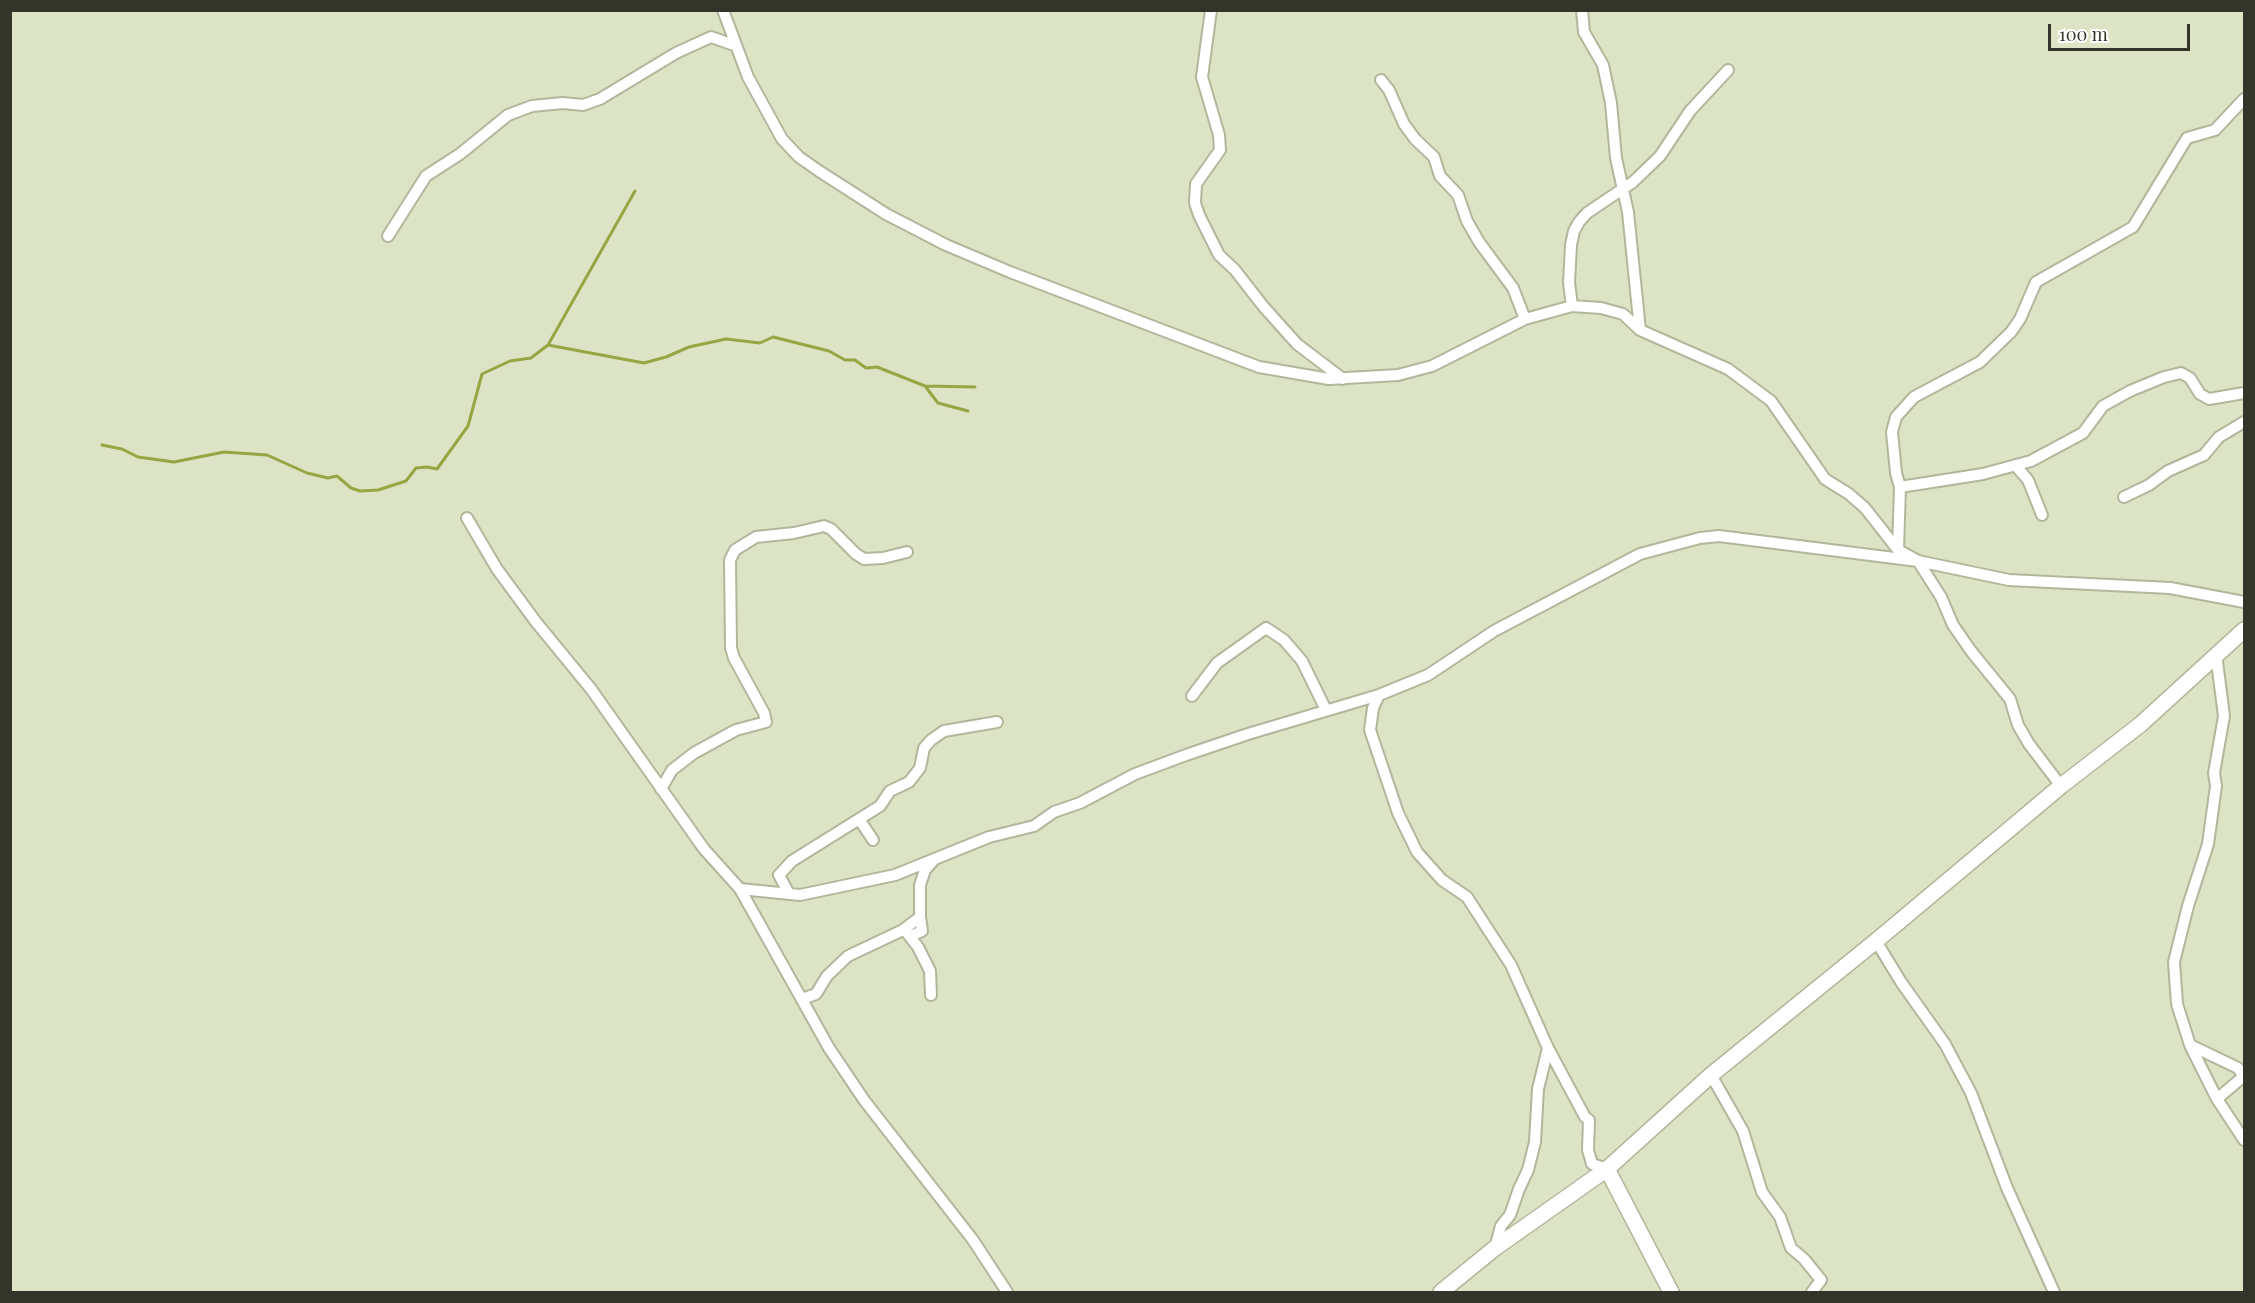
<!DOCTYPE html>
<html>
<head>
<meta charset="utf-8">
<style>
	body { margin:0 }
	#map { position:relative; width:2255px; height:1303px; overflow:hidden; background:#dde4c6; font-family:"Playfair Display",serif }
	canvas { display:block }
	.frame { position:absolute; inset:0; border:12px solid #33352a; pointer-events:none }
	.scale { position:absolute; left:2048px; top:24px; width:142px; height:27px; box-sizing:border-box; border:3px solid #33352a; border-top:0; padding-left:8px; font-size:18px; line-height:21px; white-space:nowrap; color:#33352a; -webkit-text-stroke:4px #fff; paint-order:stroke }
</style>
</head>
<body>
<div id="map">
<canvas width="2255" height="1303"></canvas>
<div class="frame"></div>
<div class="scale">100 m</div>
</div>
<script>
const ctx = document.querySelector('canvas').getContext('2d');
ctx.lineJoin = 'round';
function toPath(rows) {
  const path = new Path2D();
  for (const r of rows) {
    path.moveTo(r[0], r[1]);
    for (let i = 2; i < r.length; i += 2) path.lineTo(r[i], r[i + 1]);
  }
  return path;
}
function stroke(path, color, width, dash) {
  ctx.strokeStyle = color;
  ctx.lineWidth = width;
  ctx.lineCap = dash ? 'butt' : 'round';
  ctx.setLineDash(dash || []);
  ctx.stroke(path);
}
stroke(toPath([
	[548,345,644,363,666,357,689,347,726,339,760,343,773,337,829,351,845,360,855,360,866,368,877,367,925,386,975,387],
	[925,386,938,403,968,411],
	[102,445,122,449,138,457,174,462,224,452,267,455,307,473,328,478,337,476,351,488,360,491,378,490,406,481,416,468,427,467,437,469,468,426,482,374,510,361,531,358,548,345,635,191]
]), '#96a642', 3);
const street = toPath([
	[723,10,748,77,782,139,799,157,819,171,886,214,946,245,1010,272,1259,367,1329,379,1398,375,1432,366,1525,319,1572,306,1601,308,1623,314,1640,330,1728,369,1771,401,1825,479,1849,494,1865,508,1898,550,1918,561,1941,597,1953,625,1971,651,2010,699,2018,725,2029,744,2061,786],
	[1211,10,1202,77,1219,135,1220,150,1196,184,1195,203,1199,215,1219,255,1235,270,1263,306,1297,344,1343,379],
	[1582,10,1584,32,1603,65,1611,103,1616,158,1628,212,1640,330],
	[1381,80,1389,90,1404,124,1415,139,1434,157,1440,176,1458,195,1467,221,1479,242,1513,288,1525,319],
	[388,236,426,176,460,154,508,115,532,106,563,103,583,105,600,99,676,53,711,37,734,45],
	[1572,306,1569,283,1571,245,1574,231,1579,222,1587,213,1633,182,1660,156,1690,111,1728,70],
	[2015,465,2028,480,2042,515],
	[1900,487,1983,474,2031,461,2083,433,2103,406,2130,391,2164,377,2181,373,2190,378,2200,394,2209,399,2244,393],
	[2124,497,2149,485,2168,471,2204,455,2219,437,2244,422],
	[467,518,497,569,536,622,591,689,704,849,740,889,829,1048,864,1100,973,1240,1007,1292],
	[1898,550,1900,487,1896,473,1892,432,1896,417,1914,397,1980,362,2011,332,2020,319,2036,282,2133,227,2187,138,2215,130,2244,99],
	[2216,654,2224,716,2214,773,2216,786,2208,844,2188,906,2174,962,2177,1004,2190,1045,2238,1068,2244,1077],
	[1192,696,1217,663,1266,628,1284,640,1302,661,1326,710],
	[661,789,672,770,694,753,736,730,766,722,764,713,734,658,731,648,730,560,735,550,756,537,794,533,824,526,831,529,856,554,864,559,883,558,907,552],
	[859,819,873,840],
	[740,889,800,895,895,875,989,837,1034,826,1054,812,1080,803,1135,774,1186,755,1248,734,1379,695],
	[788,892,779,875,792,861,880,806,890,791,909,782,920,768,924,748,931,740,944,731,997,722],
	[920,917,920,885,925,870,933,861],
	[907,933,918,947,930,971,931,995],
	[1876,941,1901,982,1945,1044,1971,1093,2007,1188,2054,1292],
	[802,999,816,994,827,976,848,956,903,930,920,917,922,931,911,936],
	[2190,1045,2217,1099,2244,1140],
	[1711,1075,1743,1131,1762,1192,1780,1217,1791,1248,1804,1259,1821,1280,1812,1292],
	[2217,1099,2244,1076],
	[1607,1169,1592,1164,1588,1150,1589,1120,1585,1117,1548,1048,1511,965,1467,897,1442,880,1417,852,1398,813,1370,730,1373,708,1379,695,1428,675,1494,631,1640,554,1700,538,1719,536,1918,561,2009,580,2170,588,2244,602],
	[1495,1248,1501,1226,1510,1215,1519,1189,1528,1170,1535,1142,1538,1089,1548,1048]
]);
const secondary = toPath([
	[1607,1169,1671,1292],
	[1441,1292,1495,1248,1607,1169,1711,1075,1876,941,2061,786,2141,724,2244,630]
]);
stroke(street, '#b1b79b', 14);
stroke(secondary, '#b1b79b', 18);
stroke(street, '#fff', 10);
stroke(secondary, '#fff', 15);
</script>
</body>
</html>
